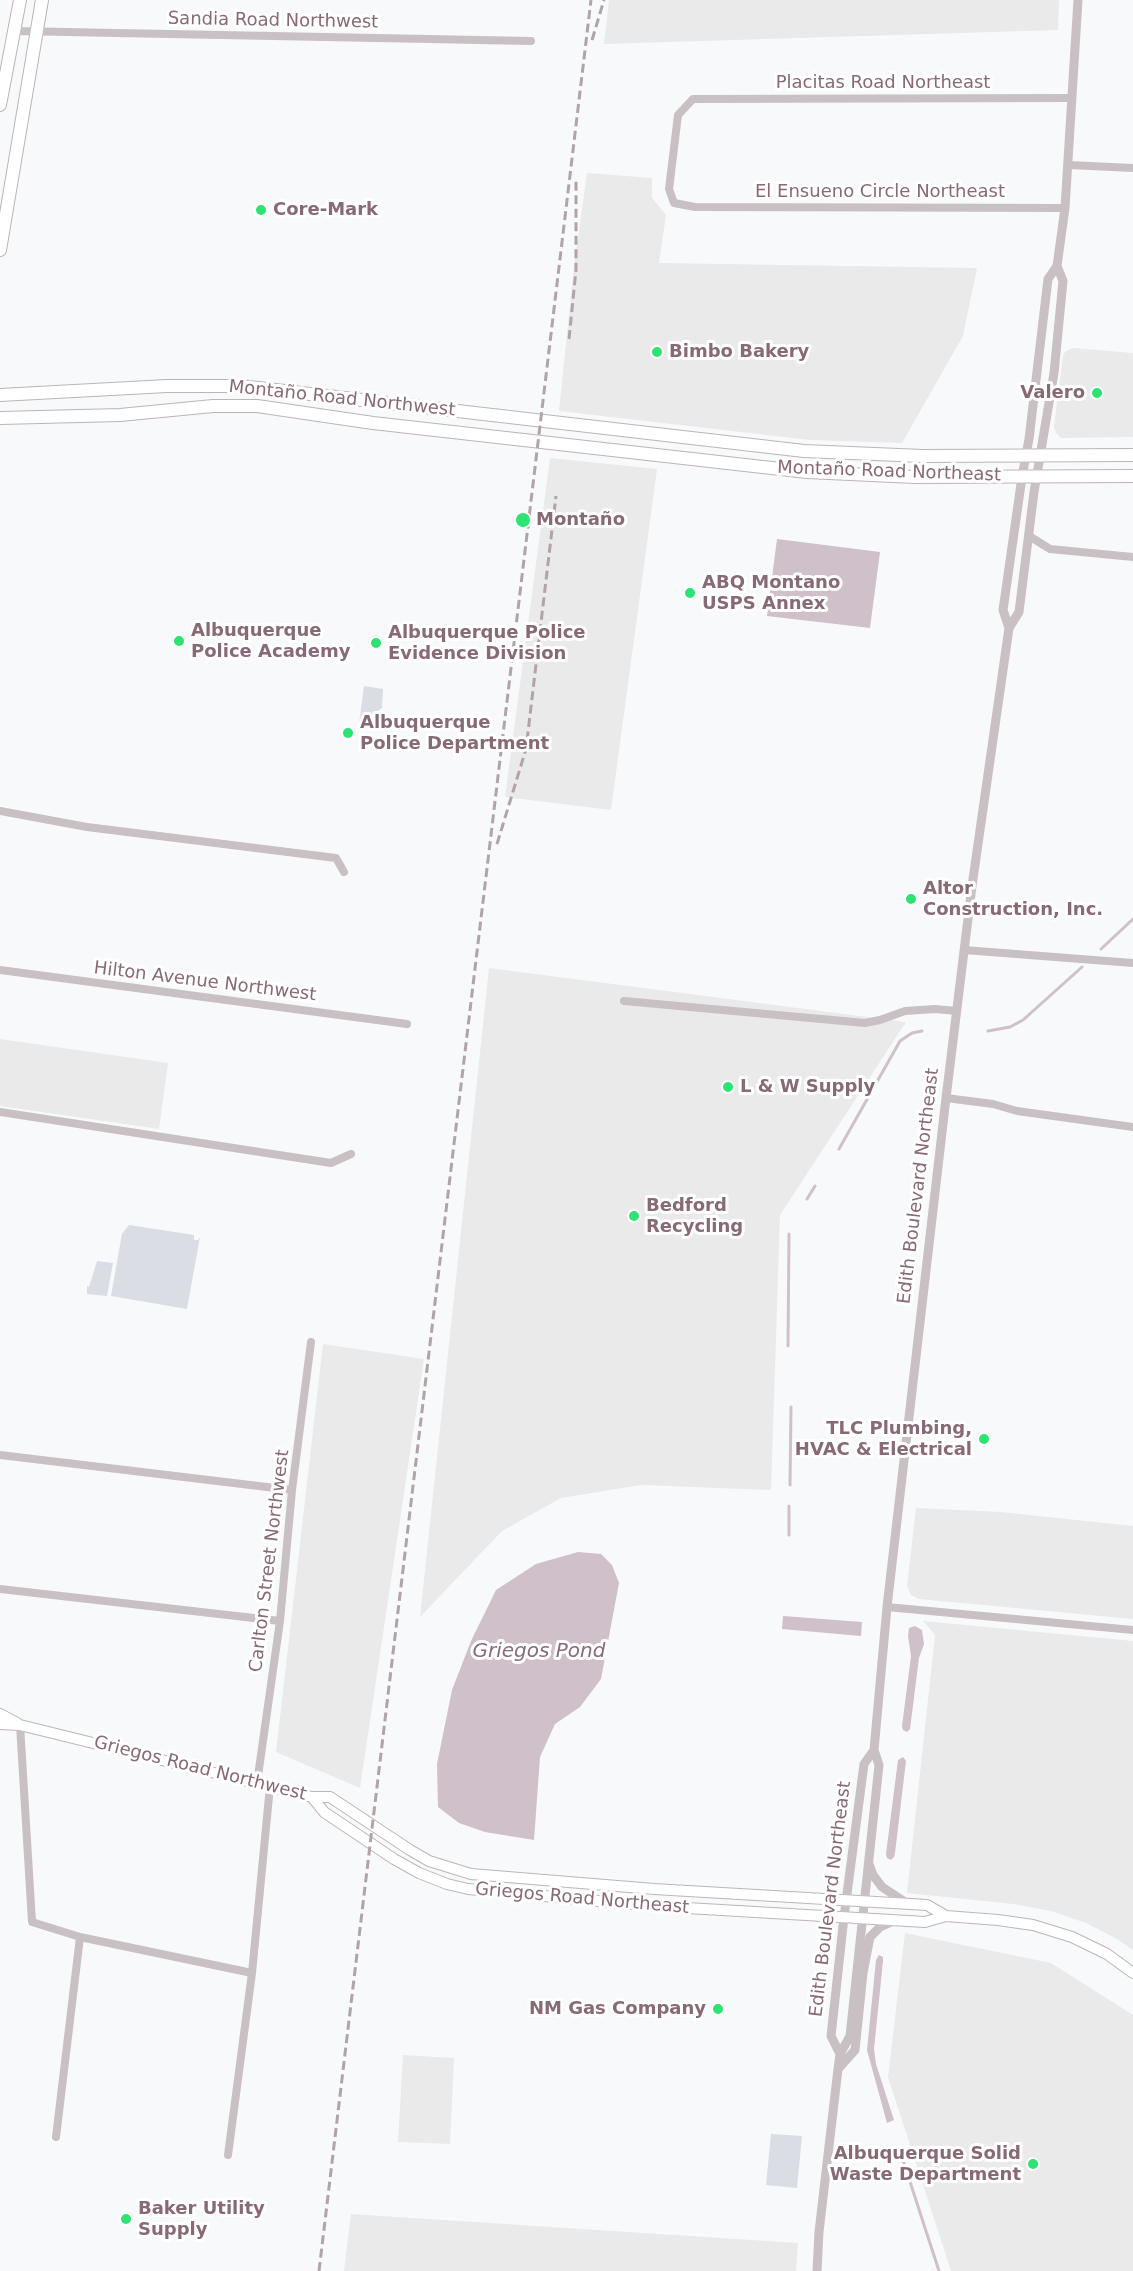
<!DOCTYPE html>
<html>
<head>
<meta charset="utf-8">
<style>
	body { margin:0 }
	canvas { display:block; background:#f7f9fa }
</style>
</head>
<body>
<canvas width="1133" height="2271"></canvas>
<script>
const ctx = document.querySelector('canvas').getContext('2d');
ctx.lineJoin = 'round';
function fillPath(path, color) {
  ctx.fillStyle = color;
  ctx.fill(path, 'evenodd');
}
function toPath(rows) {
  const path = new Path2D();
  for (const r of rows) {
    path.moveTo(r[0], r[1]);
    for (let i = 2; i < r.length; i += 2) path.lineTo(r[i], r[i + 1]);
  }
  return path;
}
function stroke(path, color, width, dash) {
  ctx.strokeStyle = color;
  ctx.lineWidth = width;
  ctx.lineCap = dash ? 'butt' : 'round';
  ctx.setLineDash(dash || []);
  ctx.stroke(path);
}
function drawText(font, color, halo, rows, align = 'center') {
  ctx.font = font + ' "DejaVu Sans",sans-serif';
  ctx.lineWidth = 6;
  ctx.setLineDash([]);
  ctx.textBaseline = 'middle';
  ctx.strokeStyle = halo;
  ctx.fillStyle = color;
  for (const [text, x, y, turn = 0] of rows) {
    ctx.save();
    ctx.translate(x, y);
    ctx.rotate((+turn || 0) * Math.PI / 180);
    ctx.textAlign = isNaN(turn) ? turn : align;
    if (halo) ctx.strokeText(text, 0, 0);
    ctx.fillText(text, 0, 0);
    ctx.restore();
  }
}
fillPath(toPath([
	[609,0,1059,0,1058,30,604,44],
	[587,173,652,178,652,198,666,215,659,263,977,268,963,336,902,443,810,440,559,411,574,266],
	[1073,348,1133,353,1133,437,1061,438,1056,433,1054,427,1063,355,1066,351],
	[550,458,657,469,611,810,505,797],
	[489,968,906,1022,780,1215,771,1490,641,1485,561,1498,502,1531,420,1617],
	[0,1039,168,1063,159,1129,0,1106],
	[323,1344,424,1359,360,1788,276,1752],
	[916,1508,1001,1512,1133,1526,1133,1619,919,1599,911,1595,907,1586],
	[923,1621,1133,1641,1133,1950,1117,1939,1086,1923,1051,1911,1013,1904,907,1893,935,1635],
	[905,1933,1051,1963,1133,2015,1133,2271,951,2271,888,2077],
	[403,2055,454,2058,450,2144,398,2142],
	[351,2214,798,2243,796,2271,344,2271]
]), '#eaeaeb');
fillPath(toPath([
	[364,686,383,689,382,708,359,724],
	[129,1225,194,1235,194,1240,198,1240,200,1237,187,1309,111,1296,122,1234],
	[97,1261,113,1263,107,1296,87,1294,87,1286,89,1287],
	[771,2134,802,2136,797,2188,766,2185]
]), '#dbdde4');
fillPath(toPath([
	[777,539,880,552,870,628,767,616],
	[578,1552,601,1554,612,1565,619,1583,601,1679,580,1707,555,1724,540,1757,534,1840,485,1832,459,1823,438,1807,437,1764,452,1690,471,1641,496,1590,536,1564],
	[783,1616,862,1622,861,1636,782,1629],
	[915,1626,922,1630,924,1644,919,1658,910,1729,907,1732,903,1730,902,1726,911,1656,908,1636,909,1628],
	[903,1757,906,1761,895,1853,894,1857,891,1860,887,1858,886,1854,898,1760],
	[879,1955,883,1957,883,1961,874,2049,876,2064,894,2120,887,2123,867,2050,876,1960]
]), '#d0c0c9');
stroke(toPath([
	[1101,949,1133,919],
	[988,1031,1010,1027,1023,1020,1082,967],
	[839,1149,900,1041,912,1033,922,1031],
	[807,1199,815,1186],
	[788,1346,789,1234],
	[790,1485,791,1407],
	[789,1535,789,1506],
	[901,2154,939,2271]
]), '#d0c0c9', 3);
const secondary = toPath([
	[0,1714,17,1723],
	[0,1724,20,1725,312,1797,330,1797,410,1850,429,1861,471,1874,654,1889,927,1905,946,1916],
	[312,1797,324,1812,394,1859,419,1873,447,1884,468,1889,653,1906,925,1922,946,1916,998,1920,1033,1925,1072,1937,1107,1954,1133,1973]
]);
const primary = toPath([
	[0,105,20,0],
	[0,250,42,0],
	[0,395,167,386,241,386,804,451,922,456,1133,455],
	[0,418,120,415,213,406,257,406,373,423,807,472,915,477,1133,476]
]);
stroke(secondary, '#bfb5b9', 12);
stroke(primary, '#bdb4b8', 14);
stroke(toPath([
	[14,31,531,41],
	[1069,165,1133,168],
	[1065,208,695,207,674,203,669,189,678,115,693,99,1072,98],
	[1029,536,1050,549,1133,557],
	[0,811,87,827,336,858,344,872],
	[964,950,1133,963],
	[0,970,407,1024],
	[624,1001,865,1023,880,1020,905,1011,935,1009,957,1011],
	[946,1098,993,1104,1017,1111,1133,1127],
	[0,1112,331,1163,351,1154],
	[0,1455,292,1490],
	[0,1589,280,1621],
	[887,1607,1133,1630],
	[20,1725,32,1922,80,1937,252,1973],
	[257,1783,280,1621,292,1490,311,1342],
	[56,2137,80,1937],
	[228,2155,252,1973,270,1786]
]), '#c9c0c4', 8);
stroke(toPath([
	[1009,628,1003,610,1022,477,1029,439,1048,279,1057,266,1065,208,1078,0],
	[869,1864,873,1875,882,1887,908,1904],
	[840,2054,831,2036,844,1917,864,1764,874,1750],
	[838,2069,855,2050,863,1973,870,1937,880,1927,896,1920],
	[817,2271,819,2232,838,2069,840,2054,850,2036,879,1765,874,1750,887,1607,946,1098,972,886,1009,628,1019,612,1034,492,1054,373,1063,281,1057,266]
]), '#c9c0c4', 9);
stroke(secondary, '#fff', 10);
stroke(primary, '#fff', 12);
stroke(toPath([
	[592,40,604,0],
	[569,339,576,270,576,178],
	[497,844,526,749,556,496],
	[319,2271,591,0]
]), '#b0a4a9', 3, [9, 4.5]);
for (const [x, y, r, color] of [
	[261,210,6,"#2de472"],
	[657,352,6,"#2de472"],
	[1097,393,6,"#2de472"],
	[523,520,8,"#2de472"],
	[690,593,6,"#2de472"],
	[179,641,6,"#2de472"],
	[376,643,6,"#2de472"],
	[348,733,6,"#2de472"],
	[911,899,6,"#2de472"],
	[728,1087,6,"#2de472"],
	[634,1216,6,"#2de472"],
	[984,1439,6,"#2de472"],
	[718,2009,6,"#2de472"],
	[1033,2164,6,"#2de472"],
	[126,2219,6,"#2de472"]
]) {
  const dot = new Path2D();
  dot.arc(x, y, r, 0, 2 * Math.PI);
  ctx.fillStyle = color;
  ctx.fill(dot);
  stroke(dot, '#fff', 2);
}
drawText('18px', '#886976', '#fff', [
	["Sandia Road Northwest",273,21,1],
	["Placitas Road Northeast",883,83],
	["El Ensueno Circle Northeast",880,192],
	["Montaño Road Northwest",342,399,6],
	["Montaño Road Northeast",889,472,2],
	["Hilton Avenue Northwest",205,982,7],
	["Edith Boulevard Northeast",919,1186,-83],
	["Carlton Street Northwest",270,1561,-83],
	["Griegos Road Northwest",200,1769,14],
	["Griegos Road Northeast",582,1899,5],
	["Edith Boulevard Northeast",831,1899,-83]
]);
drawText('bold 18px', '#886976', '#fff', [
	["Core-Mark",273,210],
	["Bimbo Bakery",669,352],
	["Valero",1085,393,"right"],
	["Montaño",536,520],
	["ABQ Montano",702,583],
	["USPS Annex",702,604],
	["Albuquerque",191,631],
	["Police Academy",191,652],
	["Albuquerque Police",388,633],
	["Evidence Division",388,654],
	["Albuquerque",360,723],
	["Police Department",360,744],
	["Altor",923,889],
	["Construction, Inc.",923,910],
	["L & W Supply",740,1087],
	["Bedford",646,1206],
	["Recycling",646,1227],
	["TLC Plumbing,",972,1429,"right"],
	["HVAC & Electrical",972,1450,"right"],
	["NM Gas Company",706,2009,"right"],
	["Albuquerque Solid",1021,2154,"right"],
	["Waste Department",1021,2175,"right"],
	["Baker Utility",138,2209],
	["Supply",138,2230]
], 'left');
drawText('italic 20px', '#8b697d', '#fff', [
	["Griegos Pond",539,1652]
]);
</script>
</body>
</html>
